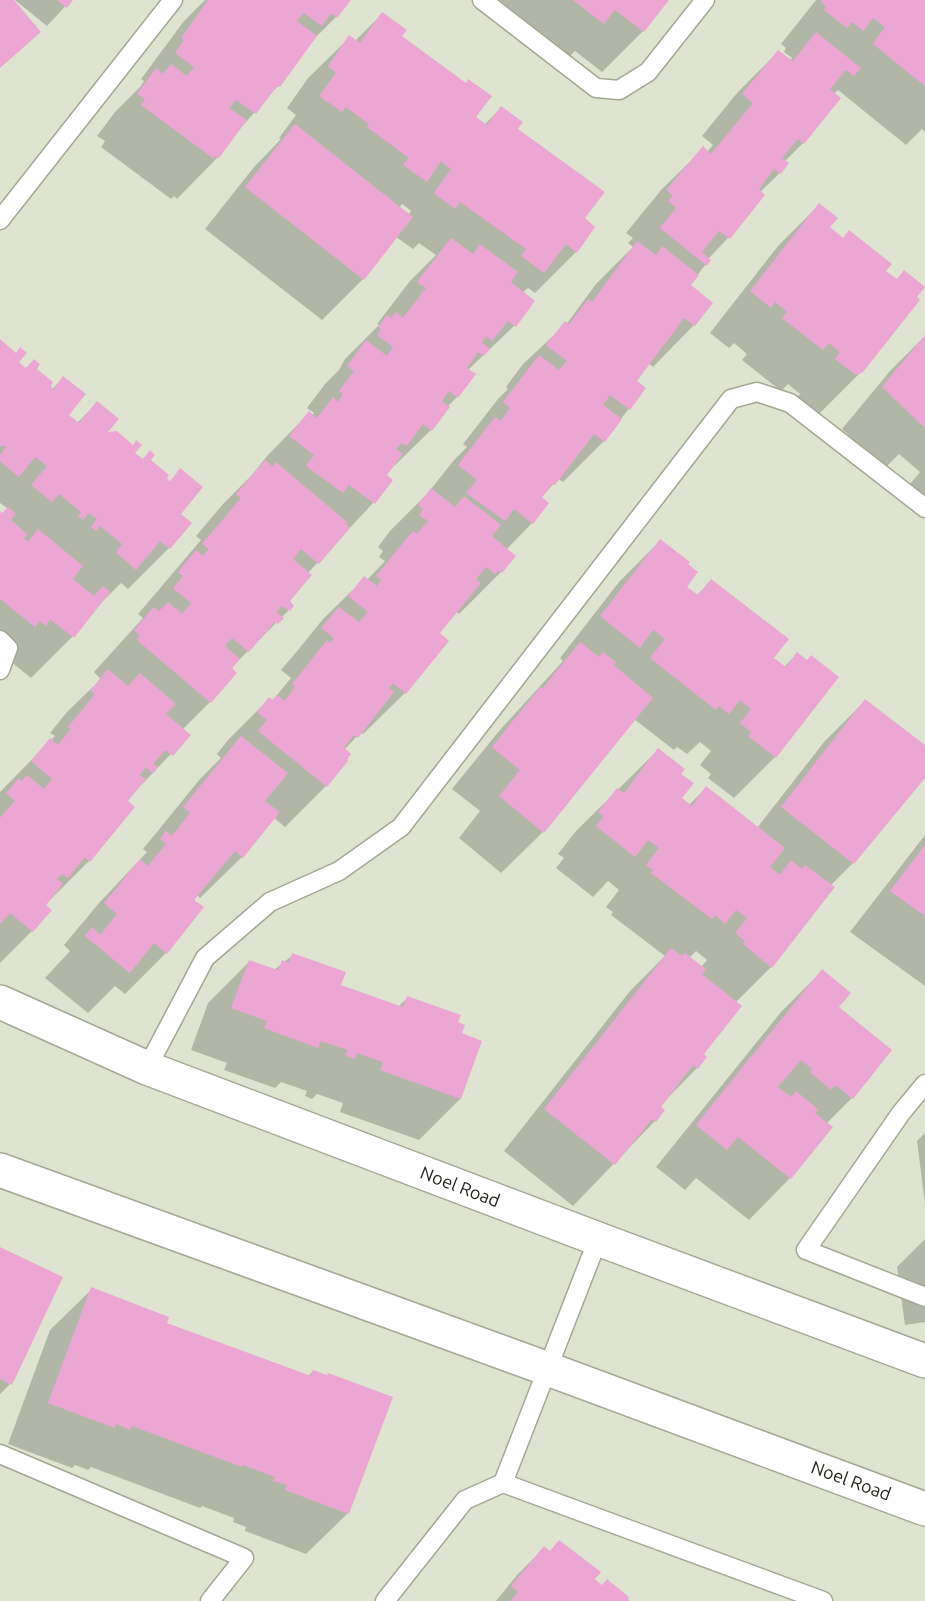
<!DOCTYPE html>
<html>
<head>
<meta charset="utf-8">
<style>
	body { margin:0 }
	canvas { display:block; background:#dfe4d0 }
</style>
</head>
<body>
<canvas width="925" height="1601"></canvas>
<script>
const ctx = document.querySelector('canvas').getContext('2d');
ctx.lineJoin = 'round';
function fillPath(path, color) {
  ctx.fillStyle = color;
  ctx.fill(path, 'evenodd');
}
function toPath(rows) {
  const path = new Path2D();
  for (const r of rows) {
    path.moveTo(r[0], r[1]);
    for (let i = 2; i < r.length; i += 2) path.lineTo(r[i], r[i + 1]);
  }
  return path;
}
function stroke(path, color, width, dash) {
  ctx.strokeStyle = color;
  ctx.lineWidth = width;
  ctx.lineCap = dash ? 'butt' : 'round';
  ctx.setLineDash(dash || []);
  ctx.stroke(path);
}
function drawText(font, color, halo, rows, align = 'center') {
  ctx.font = font + ' Ubuntu,sans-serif';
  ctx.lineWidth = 6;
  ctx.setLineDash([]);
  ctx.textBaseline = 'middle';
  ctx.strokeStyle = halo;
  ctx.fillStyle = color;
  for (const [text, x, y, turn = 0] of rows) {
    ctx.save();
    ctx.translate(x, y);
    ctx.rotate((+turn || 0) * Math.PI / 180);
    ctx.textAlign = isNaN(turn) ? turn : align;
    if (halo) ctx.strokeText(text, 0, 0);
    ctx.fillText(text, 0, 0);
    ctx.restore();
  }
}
fillPath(toPath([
	[15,0,71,0,47,26],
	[205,0,349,0,336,17,311,42,278,86,238,131,218,157,177,199,174,196,171,199,101,147,105,141,97,136,115,112,140,87,144,81,141,79,184,21],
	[499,0,668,0,643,31,602,72,575,51,561,65,520,31,527,22],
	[816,0,925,0,925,132,922,129,906,145,838,90,834,94,839,98,803,143,784,162,780,173,760,192,763,195,728,238,708,259,709,260,689,286,694,325,653,367,648,363,635,381,644,389,604,441,563,482,558,479,541,498,532,523,506,550,514,556,501,572,459,614,456,611,437,633,447,641,405,693,363,734,361,732,344,750,326,786,285,827,274,818,242,857,200,898,197,895,166,953,125,994,115,986,88,1013,45,978,70,951,64,945,99,903,147,852,143,849,200,779,221,758,217,754,228,740,269,699,272,701,291,678,281,670,298,650,323,619,365,578,367,580,385,561,379,557,383,551,378,547,390,531,428,493,454,460,467,447,463,444,498,399,508,389,506,387,523,364,568,322,596,284,633,247,628,243,633,238,626,233,661,190,703,149,707,152,713,145,702,136,737,93,778,52,790,60,792,58,784,52,786,48,781,44],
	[382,14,400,37,465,84,468,81,474,118,484,125,501,108,583,219,576,252,535,293,528,288,522,293,514,326,468,370,457,397,447,407,431,430,389,471,373,503,308,573,288,602,292,606,289,610,230,669,210,702,182,730,189,735,126,801,133,807,89,861,48,902,32,931,0,963,0,792,51,740,55,736,50,733,67,712,98,682,100,678,94,672,143,618,138,614,201,540,196,536,223,504,251,476,268,455,309,413,312,416,314,413,307,408,325,384,339,370,345,359,379,325,377,324,410,281,436,255,419,243,413,249,396,237,363,279,322,320,205,229,254,167,281,139,279,138,296,115,287,108,308,78,350,37,355,41],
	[402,204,411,211,408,215,399,208],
	[819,205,828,228,884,271,862,371,820,413,814,416,795,401,800,394,788,384,781,391,742,360,747,354,734,343,729,348,710,333,778,246],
	[925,336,925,497,910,484,920,472,899,454,884,469,842,429,890,371],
	[0,341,17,362,25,370,34,369,51,390,63,378,67,415,77,423,97,403,105,435,142,460,150,452,149,460,168,483,181,470,179,514,169,548,128,589,121,583,95,609,72,637,31,678,9,660,0,663,0,513,2,515,7,508,0,503],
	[660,541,685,587,696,596,711,581,772,658,784,667,797,654,807,662,837,677,775,757,734,798,708,778,711,774,700,765,711,751,700,742,687,754,677,747,674,750,634,719,543,832,501,873,459,838,480,811,452,789,499,731,563,661,560,658,619,582],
	[865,701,925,747,925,775,853,863,830,886,771,967,735,1003,702,1054,697,1068,659,1107,663,1111,655,1121,573,1206,504,1151,630,991,665,956,611,915,613,912,606,907,619,890,608,881,593,897,556,868,564,858,558,854,576,831,658,750,679,774,680,799,689,805,706,788,757,828,824,742],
	[696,951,707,960,701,967,689,958],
	[925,835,925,986,850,932],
	[293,955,339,986,398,1007,408,997,456,1023,460,1034,460,1099,419,1140,340,1112,343,1103,317,1094,312,1099,305,1096,307,1091,281,1082,275,1088,224,1070,227,1063,191,1050,208,1003,249,962,274,970],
	[822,971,837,1008,890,1050,852,1098,826,1124,830,1128,790,1178,749,1220,696,1178,685,1190,656,1167,781,1012],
	[925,1133,925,1204,917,1141],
	[925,1239,925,1322,905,1325,897,1267],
	[0,1249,10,1384,0,1394],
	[92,1289,165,1324,308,1376,313,1371,348,1513,306,1554,245,1531,246,1527,233,1522,234,1518,202,1506,200,1508,91,1467,88,1470,75,1465,72,1468,8,1444,50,1330],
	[559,1542,601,1587,628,1601,496,1601,517,1575,544,1548,549,1552]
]), '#0003');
fillPath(toPath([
	[0,0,14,0,41,32,0,68],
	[57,0,73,0,67,8],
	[208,0,351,0,337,18,331,13,322,26,304,13,297,21,317,36,280,87,277,86,256,114,236,100,229,108,247,120,219,158,215,156,214,159,141,105,145,99,137,94,156,68,163,74,171,64,187,76,194,67,175,53,184,40,181,38],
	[573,0,669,0,644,32,615,10,604,24],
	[822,0,925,0,925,86,873,44,885,27,873,18,863,31,852,22,847,28,824,10,826,7,821,2],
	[382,12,407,30,402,36,466,83,468,79,492,96,476,117,487,125,501,106,523,122,518,129,605,192,585,218,595,227,577,253,566,244,544,273,521,256,526,249,460,202,455,209,434,193,451,169,441,161,427,182,403,165,409,158,367,127,369,124,346,107,342,112,319,96,336,73,328,66,349,35,360,43],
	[816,32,861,68,854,76,846,70,830,89,841,98,804,144,798,139,782,158,789,163,781,174,774,169,759,189,765,195,730,239,719,231,702,252,711,260,707,266,660,228,676,208,668,201,673,196,666,190,703,146,711,154,753,103,742,94,778,50,793,61],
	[295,124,413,217,364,280,245,187],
	[819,203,838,218,830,227,843,238,849,230,892,264,886,271,897,279,904,270,925,287,917,297,920,300,863,372,856,375,835,359,840,352,829,343,823,350,782,318,787,312,775,302,771,308,750,291],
	[451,238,473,254,480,244,518,272,511,282,535,301,516,327,508,321,492,341,486,336,482,343,490,349,484,356,478,352,467,368,476,374,458,398,449,391,442,401,450,407,432,431,423,424,407,446,402,443,396,449,403,454,387,475,393,480,375,504,349,485,343,493,306,466,314,455,289,436,309,411,317,418,333,397,338,402,343,394,339,391,354,371,347,366,366,340,387,356,393,347,377,335,381,330,378,327,387,315,391,318,396,312,403,318,426,288,417,282],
	[637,241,656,255,662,246,699,275,691,285,713,303,695,326,684,318,637,381,646,388,630,410,610,395,603,405,622,419,605,442,594,434,555,485,552,484,542,497,549,503,533,524,514,509,505,521,466,493,477,480,458,465,495,417,501,421,510,408,503,402,539,355,559,370,567,361,546,345,565,321,569,324,588,299,592,302],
	[925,335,925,428,882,387],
	[0,339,16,353,20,347,27,353,19,362,26,368,34,359,40,364,37,369,53,382,51,386,53,390,63,376,86,394,69,415,79,423,97,401,119,419,108,432,117,431,133,445,136,440,142,445,135,453,143,459,150,450,155,455,151,460,169,475,167,478,170,482,180,468,203,487,181,514,192,523,170,549,160,541,136,570,116,552,122,544,100,526,96,531,91,527,97,519,89,513,83,520,78,516,81,512,59,494,52,502,31,485,47,466,35,457,19,477,0,461,0,455,7,446,0,446],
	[265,460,273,467,276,462,347,522,346,524,350,528,319,564,301,549,293,559,312,575,290,601,294,606,290,611,282,606,276,612,284,618,278,624,275,622,249,652,232,638,225,646,240,659,232,668,237,673,211,703,137,640,140,636,134,630,154,607,159,611,168,602,182,614,191,603,173,588,183,576,178,572,196,550,203,556,209,549,202,544,241,498,236,494],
	[431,488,455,507,464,496,501,525,492,536,516,556,502,573,498,571,495,574,486,567,476,579,481,583,440,633,449,641,406,694,393,683,389,688,394,692,358,738,354,735,344,747,351,754,347,760,348,761,327,787,258,731,267,720,257,712,269,697,273,700,277,695,285,701,295,687,292,684,327,640,330,643,334,638,321,628,339,607,359,622,368,612,348,596,364,576,377,586,381,580,376,576,413,531,417,534,428,521,419,515,423,509,418,505],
	[8,507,16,514,11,520,28,535,24,538,28,542,38,529,83,566,73,579,94,596,103,586,110,592,74,638,50,619,46,626,40,621,35,627,0,599,0,511,2,513],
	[660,539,690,562,688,564,698,572,687,587,698,595,711,579,789,639,774,658,786,667,797,652,807,660,811,655,839,677,776,758,748,736,751,732,740,723,751,709,740,700,729,714,719,706,716,710,650,658,665,639,653,630,640,648,600,616],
	[580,642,599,657,603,652,616,662,614,665,653,698,544,833,499,796,520,770,492,747,540,687,542,689],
	[108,669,128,686,140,673,176,704,166,714,191,735,173,756,165,750,153,764,158,767,153,774,146,767,140,775,146,779,128,801,135,807,90,862,85,857,68,878,62,874,57,879,63,884,46,905,52,910,33,932,10,913,0,924,0,818,15,801,6,793,19,778,22,781,27,775,44,789,52,779,31,761,50,738,58,745,71,729,68,727,95,694,90,691],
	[865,699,925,745,925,778,854,864,781,807],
	[241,736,288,773,265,801,280,812,243,858,235,851,194,900,204,907,167,954,154,943,130,973,85,936,92,927,100,935,117,914,104,903,140,859,148,866,166,844,160,839,166,831,172,836,190,813,183,807],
	[658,748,685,769,681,774,694,783,682,798,692,806,706,786,785,848,770,867,780,875,791,860,802,869,805,865,835,887,772,968,743,944,745,941,735,933,747,918,736,910,725,924,715,915,712,919,651,873,653,870,646,865,659,848,648,840,635,857,596,826,604,816,598,812,617,788,624,793],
	[925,845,925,916,890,891],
	[671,948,682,956,685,953,706,969,702,974,742,1006,704,1054,707,1057,698,1069,693,1065,661,1107,665,1110,656,1122,652,1119,615,1165,544,1109],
	[292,953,346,972,341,985,403,1007,407,996,461,1015,458,1022,465,1025,462,1033,482,1041,461,1099,380,1070,383,1062,357,1053,355,1059,345,1055,348,1050,321,1041,318,1048,264,1028,267,1021,231,1008,249,960,278,970,282,960,289,963],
	[822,969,851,993,839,1007,892,1050,853,1099,835,1085,831,1090,810,1072,812,1069,801,1060,778,1087,791,1097,796,1091,818,1109,815,1113,833,1127,791,1179,738,1137,727,1150,696,1125],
	[0,1247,63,1277,12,1385,0,1379],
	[91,1287,169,1317,167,1323,311,1376,313,1370,327,1375,328,1373,393,1397,349,1514,285,1490,287,1485,273,1481,275,1477,243,1465,242,1467,132,1426,130,1430,116,1424,115,1428,48,1403],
	[559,1540,601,1572,595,1579,602,1585,607,1579,629,1597,628,1599,630,1601,510,1601,518,1592,511,1586,544,1546,550,1551]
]), '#eca6d4');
const lane = toPath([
	[482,0,596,88,619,90,648,72,705,0],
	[0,220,173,0],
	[0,640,8,648,0,670],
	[147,1068,205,958,270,902,339,871,401,827,731,399,757,392,790,403,925,508],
	[925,1084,901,1113,806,1250,925,1297],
	[0,1454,244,1558,210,1601],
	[503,1483,598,1239],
	[385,1601,465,1500,503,1483,823,1601]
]);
const secondary = toPath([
	[0,1002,147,1068,598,1239,925,1361],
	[0,1170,548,1369,925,1509]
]);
stroke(lane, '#a4a996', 21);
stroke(secondary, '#a4a996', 36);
stroke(lane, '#fff', 18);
stroke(secondary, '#fff', 33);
drawText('18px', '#262820', '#fff', [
	["Noel Road",460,1187,21],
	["Noel Road",851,1481,20]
]);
</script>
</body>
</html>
